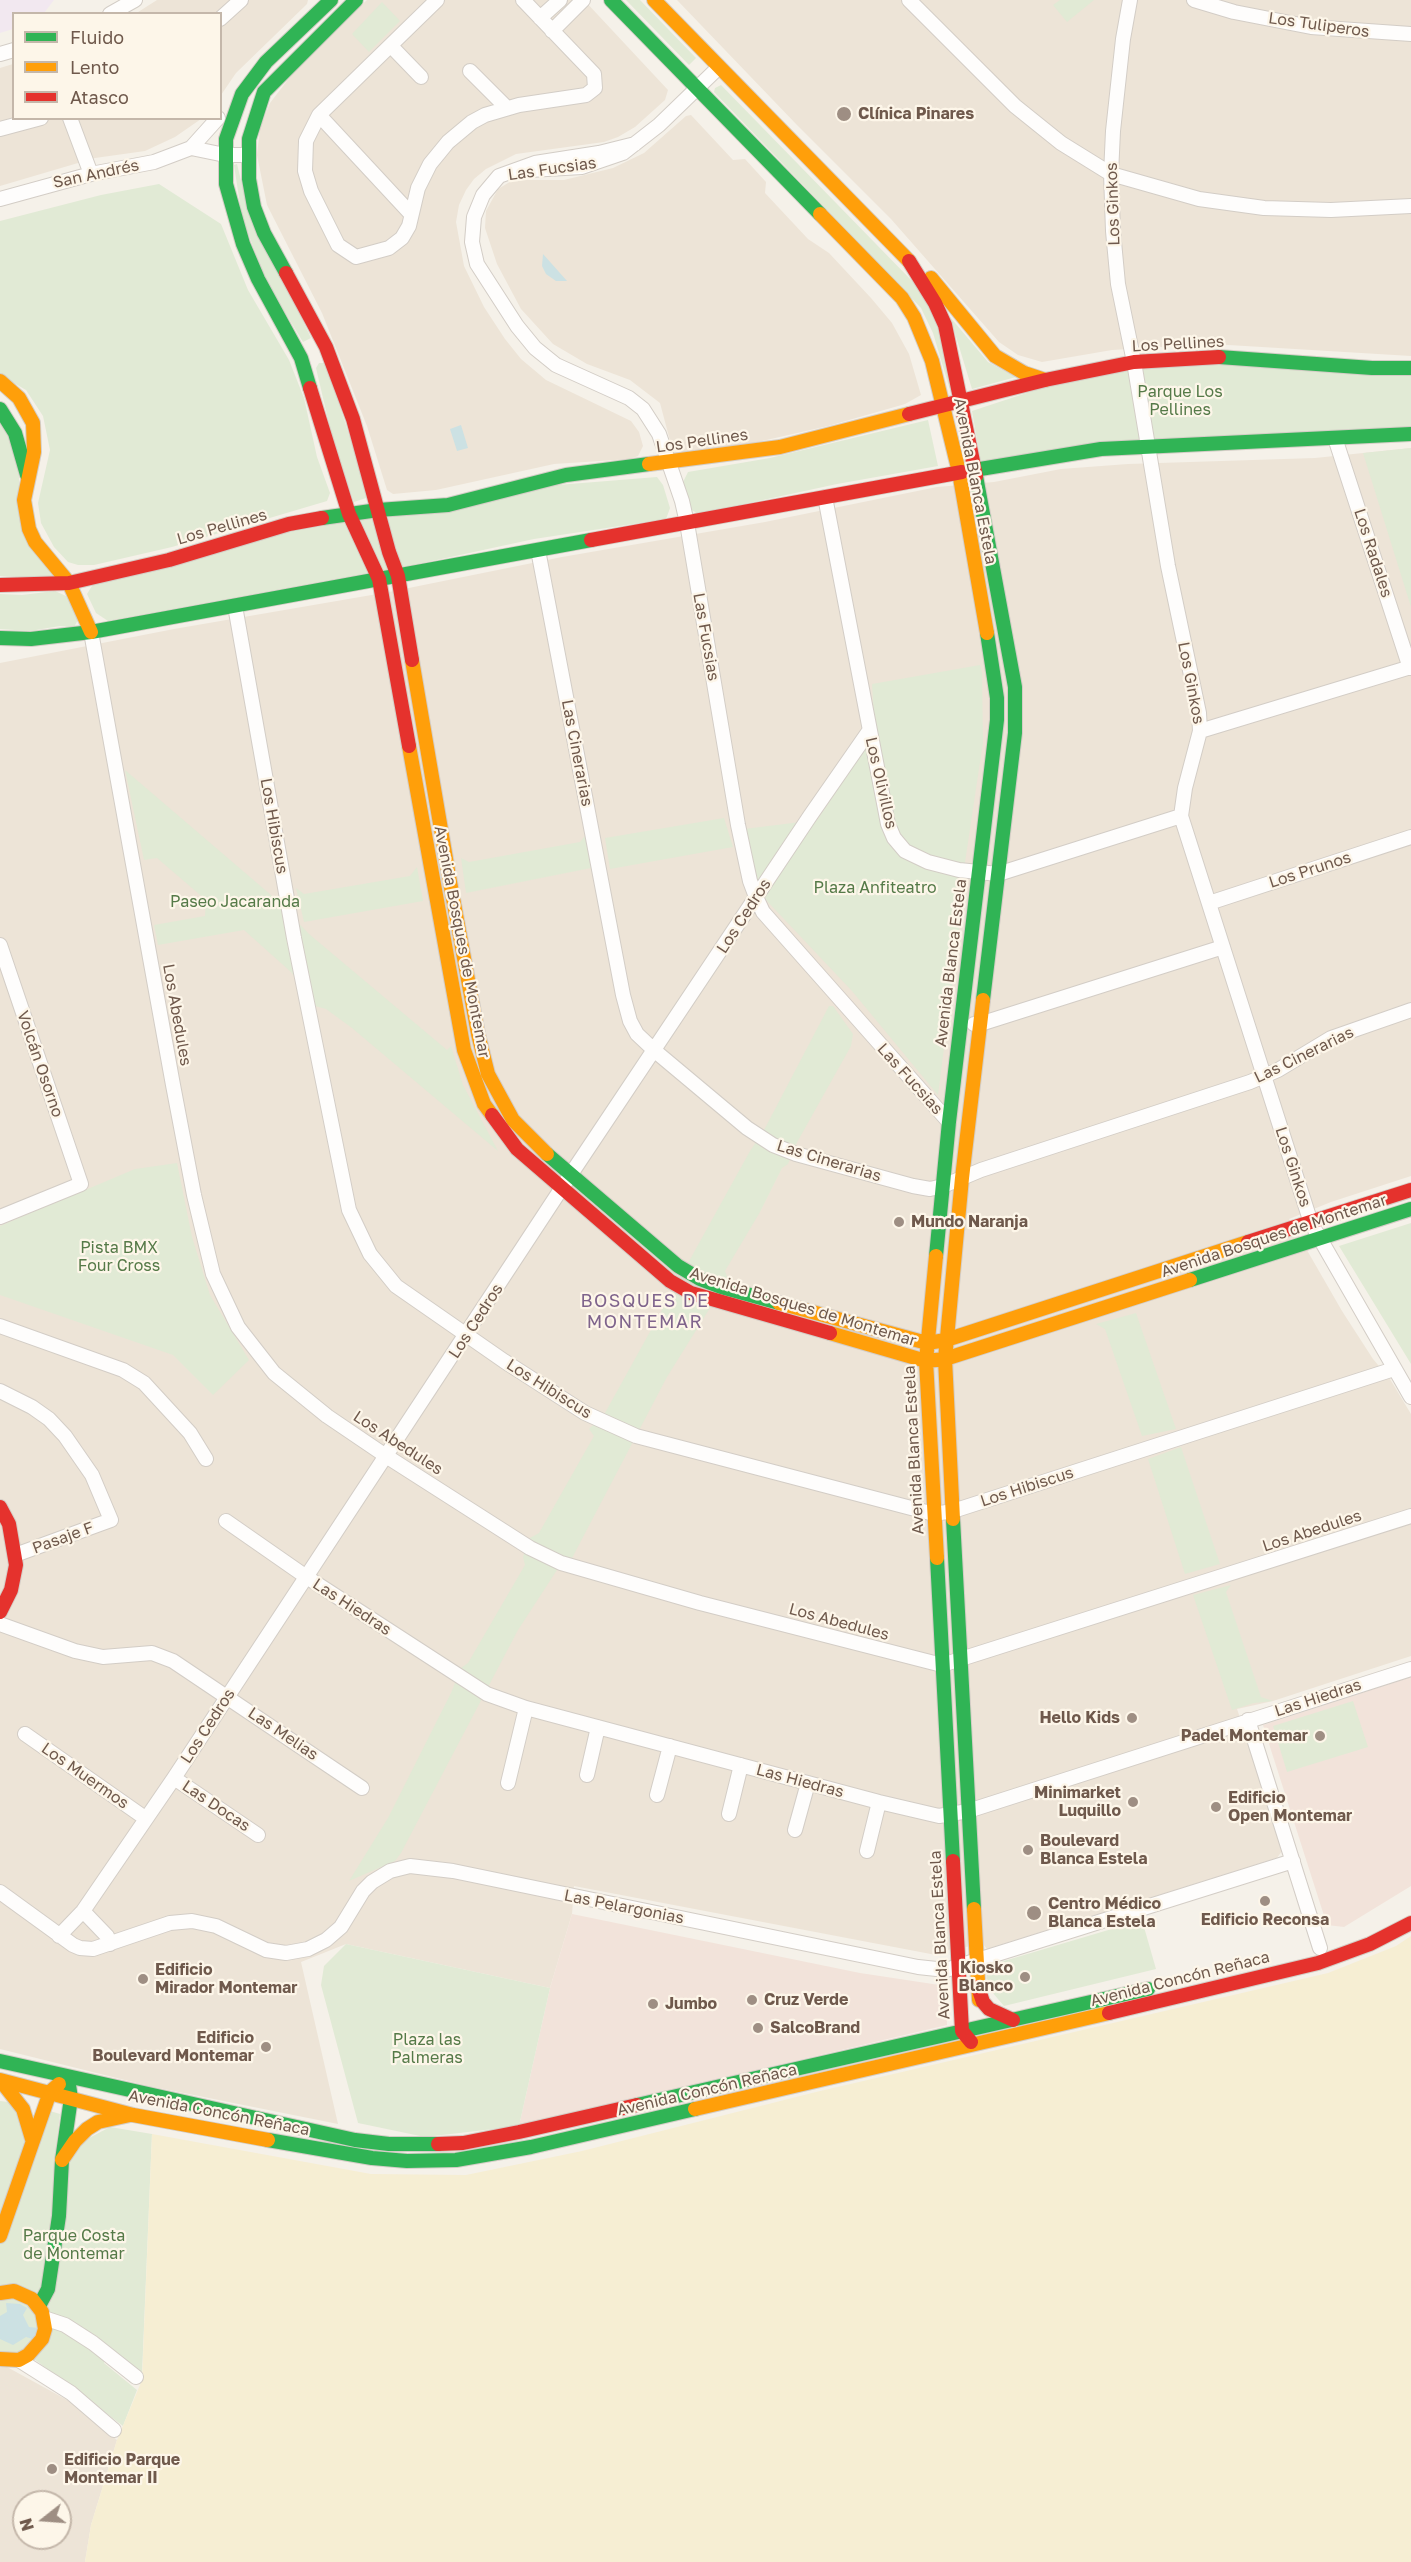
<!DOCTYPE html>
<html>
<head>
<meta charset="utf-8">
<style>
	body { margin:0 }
	#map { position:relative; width:1411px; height:2562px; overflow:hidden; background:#f5f1e9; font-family:"Golos Text",sans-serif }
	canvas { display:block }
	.legend { position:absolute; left:12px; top:12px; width:210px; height:108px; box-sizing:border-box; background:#fdf6e9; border:2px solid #c4b7aa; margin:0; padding:8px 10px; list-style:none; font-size:18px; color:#6f594c }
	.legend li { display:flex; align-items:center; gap:12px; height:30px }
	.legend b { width:30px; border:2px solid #c4b7aa }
	.north { position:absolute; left:12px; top:2490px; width:60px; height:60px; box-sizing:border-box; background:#fdf6e9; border:2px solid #c4b7aa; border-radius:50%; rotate:253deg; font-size:16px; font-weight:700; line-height:24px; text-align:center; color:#6f594c }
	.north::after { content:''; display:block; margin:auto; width:21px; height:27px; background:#9e8e83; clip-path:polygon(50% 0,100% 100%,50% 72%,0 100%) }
</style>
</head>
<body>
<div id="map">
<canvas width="1411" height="2562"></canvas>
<ul class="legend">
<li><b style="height:8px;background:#30b455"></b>Fluido</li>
<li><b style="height:8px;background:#ff9f0a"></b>Lento</li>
<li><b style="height:8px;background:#e5322d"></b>Atasco</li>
</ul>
<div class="north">N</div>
</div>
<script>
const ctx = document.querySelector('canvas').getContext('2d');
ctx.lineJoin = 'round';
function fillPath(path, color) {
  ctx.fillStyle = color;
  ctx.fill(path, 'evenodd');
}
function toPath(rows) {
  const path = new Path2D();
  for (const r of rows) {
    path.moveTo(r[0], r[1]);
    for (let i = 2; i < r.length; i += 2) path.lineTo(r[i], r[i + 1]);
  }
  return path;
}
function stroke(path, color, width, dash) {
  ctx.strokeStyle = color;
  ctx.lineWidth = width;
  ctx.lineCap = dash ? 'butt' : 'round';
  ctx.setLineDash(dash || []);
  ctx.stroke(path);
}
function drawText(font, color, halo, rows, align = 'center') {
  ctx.font = font + ' "Golos Text",sans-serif';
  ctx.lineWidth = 4.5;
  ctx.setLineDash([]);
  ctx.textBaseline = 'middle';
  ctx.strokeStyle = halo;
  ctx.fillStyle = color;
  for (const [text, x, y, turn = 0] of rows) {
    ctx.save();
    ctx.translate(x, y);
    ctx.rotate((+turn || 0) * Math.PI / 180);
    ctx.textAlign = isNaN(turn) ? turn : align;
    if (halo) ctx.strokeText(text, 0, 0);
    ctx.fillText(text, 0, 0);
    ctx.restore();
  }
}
fillPath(toPath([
	[157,0,308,0,307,4,236,73,221,95,220,14,135,14],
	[367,0,584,0,668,90,665,100,635,127,618,137,604,142,516,154,486,169,474,179,466,190,459,205,456,222,464,266,484,307,505,339,521,359,546,380,631,421,639,432,643,446,638,456,630,459,554,464,436,490,393,494,387,490,367,426,322,313,267,205,257,155,260,128,270,103,303,60],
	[677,0,1411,0,1411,356,1212,344,1112,350,1042,362,1018,355,999,342,891,219,796,124],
	[13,64,14,118,201,119,175,137,145,151,95,158,0,186,0,68],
	[691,115,733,160,745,159,766,182,765,193,808,239,829,253,871,298,892,323,909,354,921,395,905,404,828,426,731,448,683,454,672,448,660,403,630,380,587,364,553,344,521,309,497,264,485,228,486,211,498,189,513,180,564,180,613,168,644,153,686,116],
	[1411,448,1411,1176,1331,1202,1289,1219,1342,1311,1373,1359,1390,1379,1411,1414,1411,1656,1273,1701,1237,1709,1284,1848,1277,1858,987,1949,983,1944,942,1951,936,1955,574,1886,572,1914,550,1988,346,1944,301,1962,338,2124,149,2086,0,2049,0,663,174,629,389,592,562,557,765,522,937,487,994,482,1061,469,1128,464,1315,458],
	[0,2366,7,2367,69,2401,117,2440,91,2525,85,2562,0,2562],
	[24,2502,60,2502,60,2538,24,2538]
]), '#ede4d7');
fillPath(toPath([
	[1411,1677,1411,1886,1344,1927,1327,1925,1263,1725],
	[572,1914,860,1973,946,1986,947,2025,519,2126,550,1988]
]), '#f2e3da');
fillPath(toPath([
	[0,0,54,0,44,13,14,14,13,29,0,33]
]), '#f2e8f0');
fillPath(toPath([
	[626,0,640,0,696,58,689,65],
	[1060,0,1094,0,1067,22,1053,5],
	[382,2,400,21,369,52,352,34],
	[721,85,915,284,939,325,954,387,950,390,933,333,921,308,714,92,715,88],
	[237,164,246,201,311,338,303,342,266,281,242,217,234,165],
	[159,184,221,224,248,290,289,360,304,398,317,457,330,493,327,501,172,547,94,565,78,565,68,562,54,547,41,523,38,503,50,450,43,416,26,390,0,375,0,221,101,195],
	[950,317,988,362,1016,377,972,389],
	[319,363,326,363,369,497,354,502,335,449,316,368],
	[1185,364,1262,364,1411,375,1411,429,981,463,972,411,1069,379],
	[0,416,18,453,20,500,60,579,0,576],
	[928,420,938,466,837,484,698,514,686,506,681,486,688,472,770,458],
	[1411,448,1411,607,1363,453],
	[657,477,663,485,670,508,666,519,534,539,409,566,108,621,96,613,87,594,95,581,295,529,545,486],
	[55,591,66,596,79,618,74,627,60,626,30,631,0,629,0,594,22,595],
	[980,665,982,673,983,742,964,869,963,898,938,1095,852,991,767,901,750,876,744,829,817,820,875,734,872,684],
	[125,770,271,895,309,934,447,1050,451,1046,463,1085,498,1151,352,1028,326,1009,315,1006,291,972,244,930,158,945,154,925,205,916,206,900,157,858,144,860],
	[724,818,733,847,610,869,605,838],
	[585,836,591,868,466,893,461,858,469,862,580,842],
	[417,867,423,901,304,922,296,888,304,894,410,876],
	[829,1006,833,1006,853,1034,851,1046,795,1146,788,1164,782,1168,760,1212,725,1271,728,1279,667,1377,571,1560,557,1570,518,1630,401,1853,395,1861,349,1881,388,1818,451,1693,461,1668,468,1663,525,1565,523,1557,530,1538,539,1533,594,1436,589,1429,605,1413,750,1151,763,1132],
	[177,1163,192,1237,210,1295,249,1360,213,1395,173,1355,0,1295,0,1226,135,1169],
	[1411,1223,1411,1364,1339,1246],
	[1136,1313,1176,1429,1142,1436,1105,1329,1096,1324],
	[1181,1447,1220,1564,1185,1574,1148,1459],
	[1231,1585,1226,1592,1261,1697,1273,1701,1254,1703,1232,1710,1193,1595],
	[1353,1701,1368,1747,1287,1772,1273,1726],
	[1142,1920,1156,1969,1004,2006,986,1985,987,1966],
	[346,1944,550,1988,519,2126,425,2137,358,2123,321,1985,324,1966],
	[0,2101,8,2102,39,2137,50,2111,60,2114,55,2156,110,2127,152,2134,142,2374,107,2351,104,2363,137,2390,123,2426,34,2359,0,2354]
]), '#e1ead5');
fillPath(toPath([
	[1411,1936,1411,2562,85,2562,91,2525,117,2440,142,2380,152,2134,371,2174,466,2175,582,2151,816,2092,1328,1973,1396,1946]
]), '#f6eed3');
fillPath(toPath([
	[543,254,567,281,556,281,546,274,542,266],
	[461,425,468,448,457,451,450,429],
	[6,2303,20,2304,27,2308,23,2315,29,2327,38,2328,36,2340,26,2337,13,2345,0,2339,0,2316,7,2312]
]), '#cce1e3');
const street = toPath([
	[437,0,319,115,306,141,305,171,311,191,338,245,356,257,389,248,402,238,409,226,418,188,430,164,448,142,472,122,485,115,519,105,586,95,595,88,594,74,523,0],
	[909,0,1015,106,1061,143,1111,174,1199,199,1264,208,1331,210,1411,206],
	[1130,0,1123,39,1113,131,1111,174,1113,231,1118,284,1134,362,1168,566,1199,713,1200,731,1185,788,1181,816,1311,1223,1411,1397],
	[1194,0,1234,12,1311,27,1411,34],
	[110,14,135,0],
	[540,18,560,0],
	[220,19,241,0],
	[552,31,583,0],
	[391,46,421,77],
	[0,54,14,50],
	[470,71,507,108],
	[319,115,411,214],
	[70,118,91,174],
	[0,129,41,118],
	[635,144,599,153,535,163,499,176,483,195,474,217,472,242,477,264,517,326,535,348,556,365,629,398,643,409,659,434,682,501,687,523,738,825,750,881,756,897,763,912,949,1122],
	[191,148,218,118],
	[530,170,582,167,623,153,659,125,718,68],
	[0,199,91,174,154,162,191,148,225,155,248,155],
	[1335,438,1410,668],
	[825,497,888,824,894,838,905,851,928,862,959,870,998,874,1181,816],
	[538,550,623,995,630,1021,637,1034,655,1051,747,1128,773,1145,796,1154,913,1186,930,1189,943,1186,981,1170,1250,1082,1278,1070,1331,1038,1411,1010],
	[235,606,294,938,349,1210,370,1254,396,1286,504,1361,585,1413,636,1436,934,1514,953,1511,1394,1369],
	[91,632,173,1085,194,1195,213,1274,238,1327,274,1373,327,1416,386,1456,530,1548,561,1563,700,1603,942,1665,1411,1516],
	[1200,731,1411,667],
	[1209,903,1411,837],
	[0,945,81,1184,0,1217],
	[974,1024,980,1024,1223,947],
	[0,1326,123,1370,144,1383,190,1433,206,1459],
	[0,1391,32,1407,49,1419,65,1436,92,1475,111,1520,15,1555],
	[226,1521,305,1576,487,1694,526,1708,879,1802,939,1816,968,1811,1411,1669],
	[0,1624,75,1651,103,1657,152,1653,173,1661,362,1788],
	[1248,1720,1320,1948],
	[25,1734,145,1818],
	[587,1775,598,1727],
	[174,1778,258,1835],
	[508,1783,526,1708],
	[657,1795,670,1746],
	[729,1814,741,1765],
	[795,1830,808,1783],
	[867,1851,879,1802],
	[0,1892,73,1945,80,1948,93,1949,170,1923,192,1921,216,1926,266,1950,286,1953,308,1949,326,1940,341,1927,363,1891,372,1882,390,1871,410,1866,453,1871,918,1967,946,1970,1293,1861],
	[83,1911,107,1936,110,1944],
	[59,1936,83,1911,174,1778,571,1174,810,816,869,731],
	[44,2318,65,2325,93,2343,136,2377],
	[19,2360,71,2393,114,2430]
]);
const fast = toPath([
	[611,0,820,214],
	[286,273,264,233,254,207,249,179,249,139,264,92,356,0],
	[1219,357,1372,368,1411,368],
	[310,388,301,358,258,279,243,244,226,184,226,139,242,94,266,62,331,0],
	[0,409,15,433,27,475],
	[962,472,1101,449,1411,434],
	[976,476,1015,687,1015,733,983,1000],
	[322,518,378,510,448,505,566,475,649,464],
	[0,638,31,639,91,632,591,540],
	[547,1154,678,1266,700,1279,721,1287,779,1303],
	[936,1256,949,1122,997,720,997,698,987,633],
	[1190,1280,1411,1209],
	[953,1519,974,1909],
	[937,1558,953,1861],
	[0,2061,355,2140,389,2144,438,2144],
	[637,2105,1148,1989],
	[268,2140,372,2158,407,2161,456,2160,531,2147,695,2109],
	[39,2306,48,2289,59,2216,62,2160,71,2098,69,2085]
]);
const slow = toPath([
	[654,0,909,261],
	[820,214,902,298,914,317,932,361,959,472,987,633],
	[931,278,995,356,1024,373,1045,380],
	[0,381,19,398,33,423,34,452,24,500,29,529,35,542,69,583,91,632],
	[649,464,780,447,909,414],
	[412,660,450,882,478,1034,488,1074,513,1120,547,1154],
	[409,746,464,1050,484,1104,492,1115],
	[936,1256,926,1361,937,1558],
	[779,1303,927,1343,946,1340,1248,1242],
	[830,1333,926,1361,945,1359,1190,1280],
	[953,1519,945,1359,962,1178,983,1000],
	[974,1909,979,2000],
	[0,2080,133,2115,268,2140],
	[1,2081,23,2109,32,2139],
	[695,2109,1109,2013],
	[62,2160,75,2141,87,2129,98,2122,130,2115],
	[0,2236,50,2092,59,2084],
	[0,2293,14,2291,32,2299,42,2312,45,2329,42,2339,28,2355,19,2360,0,2359]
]);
const jam = toPath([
	[909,261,935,303,945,325,976,476],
	[286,273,326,347,353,419,389,552,398,576,412,660],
	[310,388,349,514,379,579,409,746],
	[909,414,1045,380,1134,362,1219,357],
	[591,540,962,472],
	[0,585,69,583,169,560,289,524,322,518],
	[492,1115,517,1149,670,1281,691,1293,830,1333],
	[1248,1242,1411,1190],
	[0,1507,9,1524,16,1565,11,1590,0,1612],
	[953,1861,962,2031,971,2042],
	[978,1987,983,2002,989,2009,1013,2020],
	[1109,2013,1318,1963,1370,1944,1411,1923],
	[438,2144,463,2143,519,2132,637,2105]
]);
stroke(street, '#d3cdc6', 16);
stroke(fast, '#d4cdc6', 16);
stroke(slow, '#d4cdc6', 16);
stroke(jam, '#d4cdc6', 16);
stroke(street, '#fefdfc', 14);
stroke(fast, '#30b455', 14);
stroke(slow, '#ff9f0a', 14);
stroke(jam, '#e5322d', 14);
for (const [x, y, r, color] of [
	[844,114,8,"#9e8e83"],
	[899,1222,6,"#9e8e83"],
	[1132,1718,6,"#9e8e83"],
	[1320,1736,6,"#9e8e83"],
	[1133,1802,6,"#9e8e83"],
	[1216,1807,6,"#9e8e83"],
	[1028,1850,6,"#9e8e83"],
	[1265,1901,6,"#9e8e83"],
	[1034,1913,8,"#9e8e83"],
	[1025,1977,6,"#9e8e83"],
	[143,1979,6,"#9e8e83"],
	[752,2000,6,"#9e8e83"],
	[653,2004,6,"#9e8e83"],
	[758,2028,6,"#9e8e83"],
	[266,2047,6,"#9e8e83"],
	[52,2469,6,"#9e8e83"]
]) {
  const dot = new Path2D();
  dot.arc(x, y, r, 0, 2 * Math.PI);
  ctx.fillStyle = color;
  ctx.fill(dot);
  stroke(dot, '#fdf6e9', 2);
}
drawText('16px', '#6f594c', '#fdf6e9', [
	["Los Tuliperos",1319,25,8],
	["Las Fucsias",552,169,-8],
	["San Andrés",96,174,-12],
	["Los Ginkos",1113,204,-92],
	["Los Pellines",1178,344,-3],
	["Los Pellines",702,441,-8],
	["Avenida Blanca Estela",975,481,79],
	["Los Pellines",222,527,-16],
	["Los Radales",1373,553,72],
	["Las Fucsias",706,637,80],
	["Los Ginkos",1191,683,79],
	["Las Cinerarias",577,753,79],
	["Los Olivillos",881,783,77],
	["Los Hibiscus",274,826,80],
	["Los Prunos",1310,870,-18],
	["Los Cedros",744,916,-57],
	["Avenida Bosques de Montemar",462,942,79],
	["Avenida Blanca Estela",951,963,-83],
	["Los Abedules",177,1015,80],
	["Las Cinerarias",1304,1055,-26],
	["Volcán Osorno",40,1064,71],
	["Las Fucsias",910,1079,48],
	["Las Cinerarias",829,1161,17],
	["Los Ginkos",1293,1167,72],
	["Avenida Bosques de Montemar",1274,1236,-18],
	["Avenida Bosques de Montemar",803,1307,17],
	["Los Cedros",476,1321,-57],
	["Los Hibiscus",549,1389,32],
	["Los Abedules",398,1443,33],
	["Avenida Blanca Estela",914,1450,-93],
	["Los Hibiscus",1027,1487,-18],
	["Los Abedules",1312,1531,-18],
	["Pasaje F",63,1538,-20],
	["Las Hiedras",352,1607,33],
	["Los Abedules",839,1622,15],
	["Las Hiedras",1318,1698,-18],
	["Los Cedros",208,1726,-57],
	["Las Melias",283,1734,34],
	["Los Muermos",85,1776,35],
	["Las Hiedras",800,1781,15],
	["Las Docas",216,1806,34],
	["Las Pelargonias",624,1907,11],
	["Avenida Blanca Estela",940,1935,-93],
	["Avenida Concón Reñaca",1180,1979,-14],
	["Avenida Concón Reñaca",707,2090,-13],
	["Avenida Concón Reñaca",219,2113,11]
]);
drawText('bold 16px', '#6f594c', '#fdf6e9', [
	["Clínica Pinares",858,114],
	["Mundo Naranja",911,1222],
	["Hello Kids",1120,1718,"right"],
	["Padel Montemar",1308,1736,"right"],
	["Minimarket",1121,1793,"right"],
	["Luquillo",1121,1811,"right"],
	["Edificio",1228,1798],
	["Open Montemar",1228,1816],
	["Boulevard",1040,1841],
	["Blanca Estela",1040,1859],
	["Centro Médico",1048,1904],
	["Blanca Estela",1048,1922],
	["Edificio Reconsa",1265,1920,"center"],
	["Kiosko",1013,1968,"right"],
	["Blanco",1013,1986,"right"],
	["Edificio",155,1970],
	["Mirador Montemar",155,1988],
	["Cruz Verde",764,2000],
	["Jumbo",665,2004],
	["SalcoBrand",770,2028],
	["Edificio",254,2038,"right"],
	["Boulevard Montemar",254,2056,"right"],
	["Edificio Parque",64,2460],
	["Montemar II",64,2478]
], 'left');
drawText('16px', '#557a48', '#fdf6e9', [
	["Parque Los",1180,392],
	["Pellines",1180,410],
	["Plaza Anfiteatro",875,888],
	["Paseo Jacaranda",235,902],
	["Pista BMX",119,1248],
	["Four Cross",119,1266],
	["Plaza las",427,2040],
	["Palmeras",427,2058],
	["Parque Costa",74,2236],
	["de Montemar",74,2254]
]);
ctx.letterSpacing = '1.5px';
drawText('18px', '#7f648c', '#fdf6e9', [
	["BOSQUES DE",645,1301],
	["MONTEMAR",645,1322]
]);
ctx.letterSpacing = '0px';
</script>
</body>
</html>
